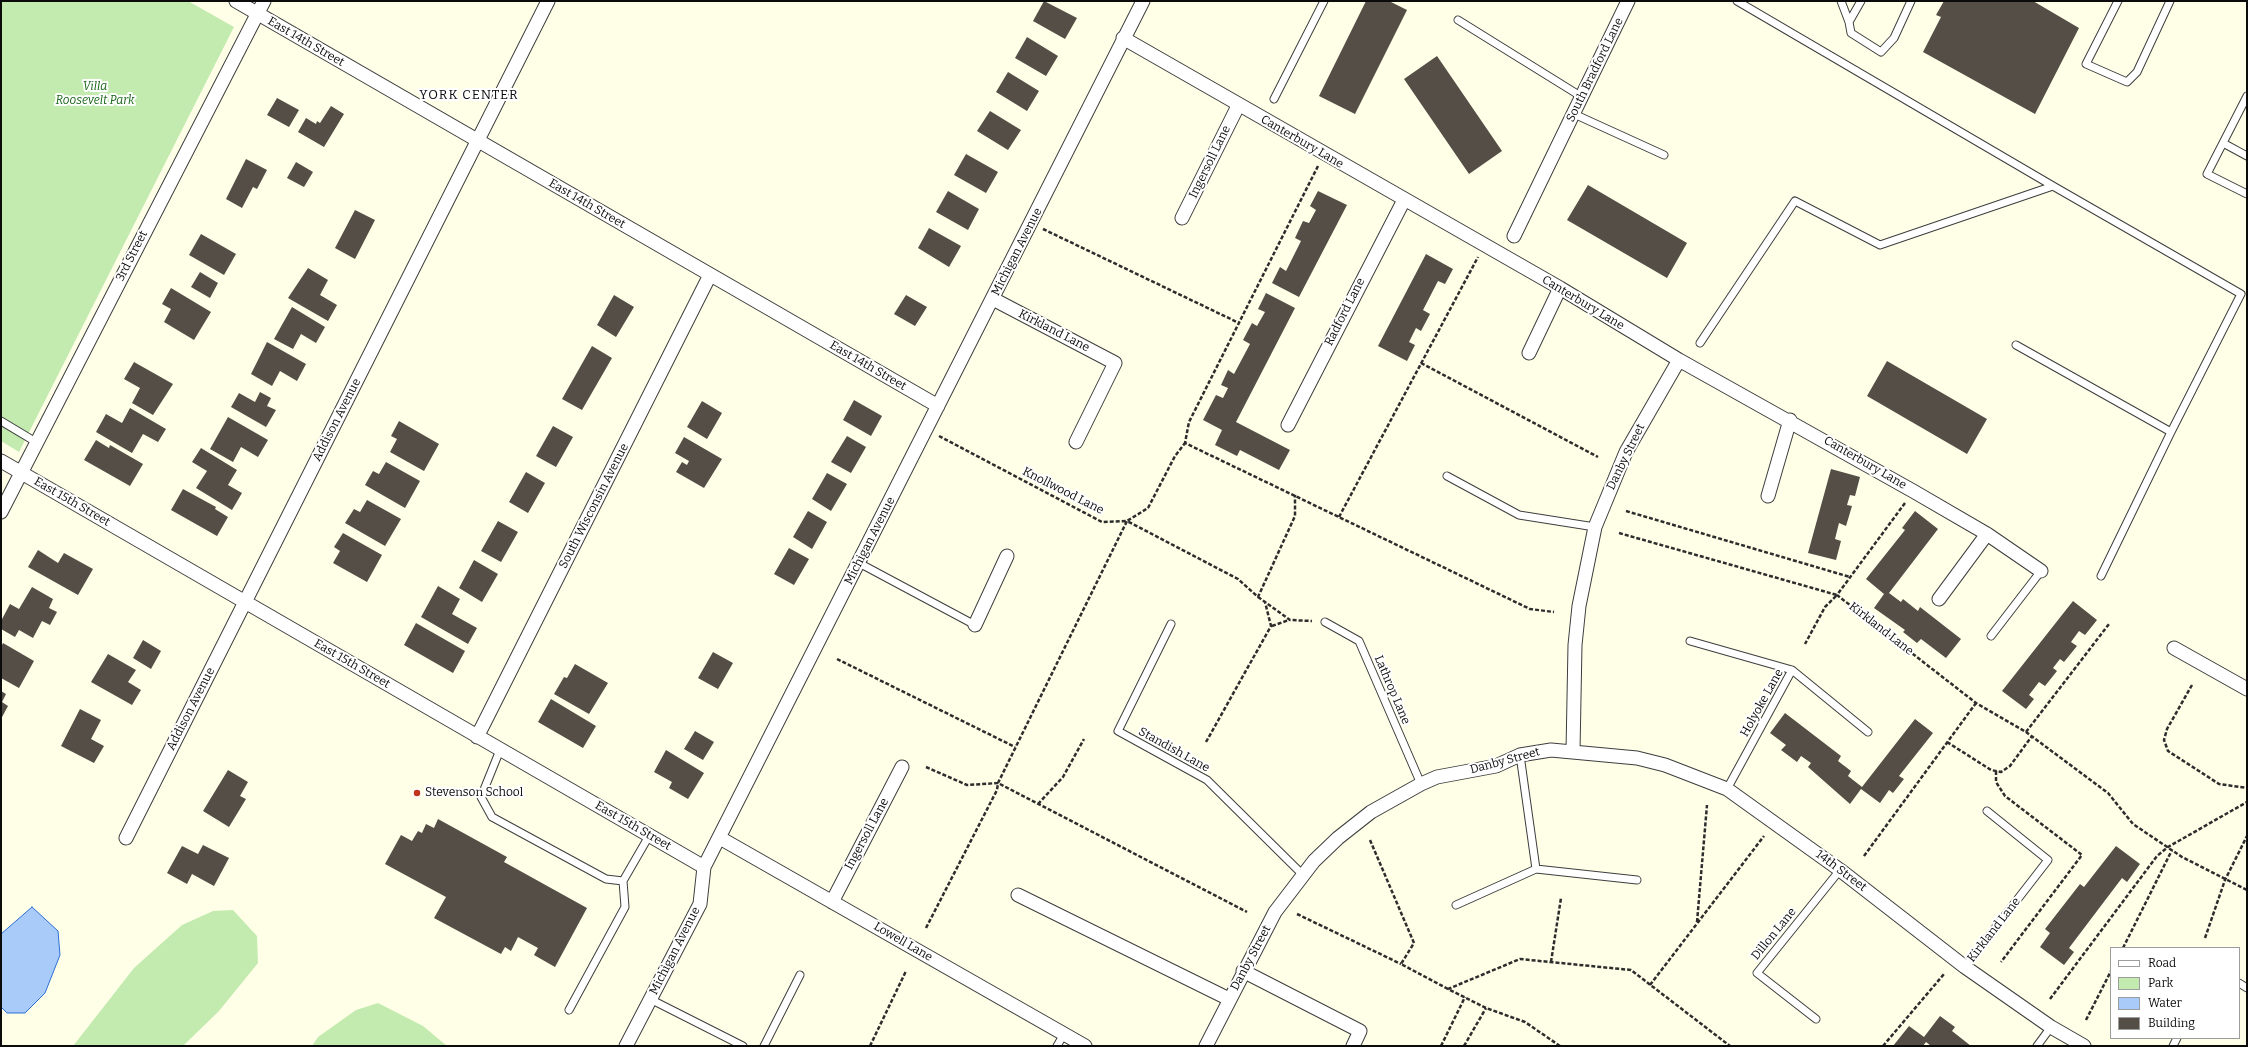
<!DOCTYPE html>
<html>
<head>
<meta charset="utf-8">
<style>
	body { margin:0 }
	#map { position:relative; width:2248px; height:1047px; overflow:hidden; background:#ffffe8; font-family:Bitter,serif }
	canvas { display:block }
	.frame { position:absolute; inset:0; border:2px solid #0b0b0b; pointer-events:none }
	.legend { position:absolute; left:2110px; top:947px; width:130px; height:92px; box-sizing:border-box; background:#fff; border:1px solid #9d9d9d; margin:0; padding:5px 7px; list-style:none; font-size:12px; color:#0b0b0b }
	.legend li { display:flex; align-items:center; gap:8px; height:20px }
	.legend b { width:20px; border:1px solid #9d9d9d }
</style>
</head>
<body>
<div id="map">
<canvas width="2248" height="1047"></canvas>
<div class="frame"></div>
<ul class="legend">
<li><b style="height:5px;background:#fff"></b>Road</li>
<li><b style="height:11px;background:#c3ebb0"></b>Park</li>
<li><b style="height:11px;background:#a9cbfa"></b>Water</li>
<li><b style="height:11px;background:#544e46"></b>Building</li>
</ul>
</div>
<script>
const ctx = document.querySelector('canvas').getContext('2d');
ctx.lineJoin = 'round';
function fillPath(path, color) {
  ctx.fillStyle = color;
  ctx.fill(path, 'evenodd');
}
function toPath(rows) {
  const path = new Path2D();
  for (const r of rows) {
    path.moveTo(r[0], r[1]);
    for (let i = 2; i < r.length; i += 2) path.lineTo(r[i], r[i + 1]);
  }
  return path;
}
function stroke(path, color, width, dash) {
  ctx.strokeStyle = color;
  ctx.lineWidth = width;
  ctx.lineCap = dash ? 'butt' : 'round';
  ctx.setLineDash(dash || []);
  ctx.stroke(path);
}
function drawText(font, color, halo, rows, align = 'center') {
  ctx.font = font + ' Bitter,serif';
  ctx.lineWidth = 4;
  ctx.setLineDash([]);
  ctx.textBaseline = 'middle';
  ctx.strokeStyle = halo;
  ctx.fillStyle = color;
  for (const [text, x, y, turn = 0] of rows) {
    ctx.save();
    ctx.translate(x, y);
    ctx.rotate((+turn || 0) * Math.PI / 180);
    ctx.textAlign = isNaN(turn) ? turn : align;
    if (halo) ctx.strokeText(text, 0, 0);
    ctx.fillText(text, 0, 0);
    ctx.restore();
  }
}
fillPath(toPath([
	[1,1,188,1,234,27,19,452,1,441],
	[233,910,257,936,258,963,219,1011,183,1046,73,1046,134,968,182,925,213,911],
	[378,1003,423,1026,447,1046,312,1046,318,1037,356,1010]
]), '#c3ebb0');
const water = toPath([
	[32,907,58,931,60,955,45,993,25,1013,7,1013,1,1007,1,934,32,907]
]);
fillPath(water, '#a9cbfa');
stroke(water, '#2c6fd5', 1);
fillPath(toPath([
	[1044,1,1077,18,1065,39,1033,21],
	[1366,1,1389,1,1407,10,1355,114,1319,96],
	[1944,1,2033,1,2079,28,2035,114,1923,52,1941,17,1936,15],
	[1027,37,1058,56,1046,76,1015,58],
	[1437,56,1502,151,1469,174,1404,79],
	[1008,72,1039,91,1027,111,996,92],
	[277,98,299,110,289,127,267,115],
	[331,106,344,114,324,147,298,132,306,118,316,124,317,121,320,123],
	[990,111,1021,130,1008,150,977,131],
	[966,154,998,172,986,193,954,175],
	[246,159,267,170,257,189,253,187,242,208,226,199],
	[296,162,313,172,304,187,287,178],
	[1588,185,1687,243,1667,278,1567,220],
	[948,191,979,209,968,230,936,212],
	[1318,191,1347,205,1299,297,1272,283,1280,267,1286,271,1301,241,1295,238,1303,221,1309,223,1316,210,1310,206],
	[355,210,375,220,355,259,335,248],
	[929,228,961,246,949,267,918,248],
	[201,234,236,254,224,275,189,255],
	[1426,254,1453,269,1445,284,1438,281,1423,310,1430,314,1421,331,1416,328,1409,342,1415,345,1407,361,1378,346],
	[308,268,328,280,320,295,337,305,328,321,288,298],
	[200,272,218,283,210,298,191,287],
	[171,288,211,312,194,340,164,322,171,309,162,304],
	[1266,293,1295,308,1236,422,1290,450,1279,470,1240,450,1237,456,1215,445,1222,430,1203,420,1216,395,1223,398,1228,388,1221,385,1228,370,1234,374,1250,344,1243,340,1252,323,1257,326,1265,312,1258,309],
	[614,295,634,307,616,337,597,325],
	[906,295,927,307,915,326,894,314],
	[292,307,325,327,316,343,301,334,293,349,274,339],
	[267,342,306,364,297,381,280,371,272,386,251,374],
	[592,346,612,358,582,410,562,399],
	[1887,361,1987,419,1967,454,1867,396],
	[134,362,173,384,153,415,132,403,140,388,124,379],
	[260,392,271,398,267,406,276,410,266,427,231,407,239,393,255,402],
	[854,400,882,416,871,436,843,420],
	[702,401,722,413,707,439,687,427],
	[130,408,166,429,158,442,143,434,132,453,96,432,106,414,122,423],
	[228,417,268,440,258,457,241,447,233,462,210,449],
	[399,421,439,444,424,471,390,452,397,439,391,436],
	[553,426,573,437,556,467,536,456],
	[847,436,866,447,851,473,831,462],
	[684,437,722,459,704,488,676,472,682,462,687,465,689,461,675,453],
	[96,440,109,448,110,445,143,464,130,486,84,460],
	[201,448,237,470,228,485,242,493,232,510,196,488,207,471,192,462],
	[386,462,420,481,405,508,365,485,373,471,379,474],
	[1831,469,1860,477,1855,496,1850,495,1847,505,1852,506,1846,526,1839,523,1835,539,1841,541,1836,560,1808,553],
	[526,472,545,483,528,513,509,502],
	[827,473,847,484,831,511,812,499],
	[183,489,216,507,215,509,228,517,217,536,171,510],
	[367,500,401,519,385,546,345,523,354,509,360,512],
	[808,511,827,522,812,549,793,537],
	[1915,511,1938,529,1889,593,1901,602,1903,599,1918,611,1920,607,1961,639,1946,658,1921,639,1917,643,1903,632,1905,630,1874,608,1884,594,1866,579,1905,530,1902,528],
	[498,521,518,532,501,562,481,551],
	[343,533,382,555,367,582,333,563,340,551,334,547],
	[789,548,809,559,794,585,774,574],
	[38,550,58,563,64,553,93,569,78,595,28,567],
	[474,560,498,574,482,602,459,588],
	[438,586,460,599,452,614,477,628,468,644,421,617],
	[32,587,53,599,49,608,57,612,50,625,42,621,33,638,19,630,15,637,1,629,1,621,10,604,19,609],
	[2073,601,2097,620,2085,635,2079,631,2071,642,2077,646,2064,662,2060,659,2053,668,2057,671,2045,686,2039,682,2029,695,2034,699,2026,709,2002,691],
	[416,623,465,651,453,673,404,645],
	[143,640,161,651,151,669,133,658],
	[3,643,34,661,19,688,1,678,1,647],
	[713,652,733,663,718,689,698,678],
	[108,654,136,670,128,682,141,690,132,705,91,682],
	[575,664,608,683,589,714,554,694,564,677,567,678],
	[1,691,6,694,2,702,8,706,1,719],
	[551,699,596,726,583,748,538,722],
	[80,709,101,720,91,739,104,746,94,763,61,746],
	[1785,713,1841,756,1838,761,1851,771,1848,776,1862,787,1915,719,1933,733,1899,776,1904,779,1893,793,1889,790,1880,803,1861,789,1850,804,1808,767,1811,763,1801,756,1797,762,1781,750,1786,745,1770,733],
	[695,731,714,742,703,760,684,749],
	[666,750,704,773,688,799,669,788,672,782,654,772],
	[228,770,248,782,240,796,246,799,229,827,203,811],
	[438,819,507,857,504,862,587,908,555,967,534,955,538,948,518,937,511,951,505,947,501,954,434,918,446,897,385,864,401,835,412,841,418,831,422,833,426,824,434,828],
	[203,845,229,858,214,886,192,874,187,884,167,873,182,846,198,854],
	[2116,846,2140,864,2127,882,2122,878,2069,948,2074,952,2064,965,2040,947,2050,933,2045,929,2080,884,2084,887],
	[1940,1016,1955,1027,1952,1031,1971,1046,1931,1046,1926,1042,1923,1046,1893,1046,1909,1026,1924,1037]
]), '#544e46');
const service = toPath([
	[1737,1,2053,186],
	[1841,1,1849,22,1851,33,1881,52,1894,38,1911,1],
	[2118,1,2086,64,2127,82,2137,72,2170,1],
	[1458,20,1582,97],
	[1849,22,1861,1],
	[2247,96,2207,174,2247,194],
	[1274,99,1324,1],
	[1574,114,1664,155],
	[2223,143,2247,156],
	[1700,343,1795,201,1880,245,2053,186,2241,294,2171,432,2101,576],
	[2016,345,2171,432],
	[1,421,36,442],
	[1447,476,1519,515,1595,527],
	[859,563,975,625],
	[1325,622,1359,641,1421,784],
	[1171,624,1118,731,1207,780,1303,875],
	[1991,636,2041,571],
	[1690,641,1792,670,1868,732],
	[500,750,481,797,492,817,606,879,623,881],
	[1520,755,1536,869],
	[1727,789,1792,670],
	[1456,905,1536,869,1637,880],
	[1965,967,2048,860,1987,811],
	[2239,983,2247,988],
	[650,999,743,1046],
	[569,1010,625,907,623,881,649,836],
	[1816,1019,1757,973,1840,870],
	[764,1046,800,975],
	[1057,1046,1064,1034],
	[2037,1046,2051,1027],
	[2173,1046,2177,1038]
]);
const minor = toPath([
	[236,1,938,406],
	[1123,38,1560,288,1679,360,1913,491,1987,534,2041,571],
	[1182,218,1238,106],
	[1514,236,1628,1],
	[993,299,1115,363,1076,442],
	[1529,353,1560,288],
	[1288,425,1404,200],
	[1,461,704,867],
	[1768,496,1790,420],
	[1,512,264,1],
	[1939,599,1987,534],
	[975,625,1007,556],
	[2174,648,2247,689],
	[477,737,710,275],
	[1573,751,1575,645,1579,606,1595,527,1626,452,1679,360],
	[126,838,548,1],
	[720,838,1085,1046],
	[1018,895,1229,999],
	[832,902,902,767],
	[1243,971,1360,1031,1353,1046],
	[626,1046,700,904,704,867,1143,1],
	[1206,1046,1275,912,1314,861,1338,838,1371,812,1421,784,1437,777,1496,766,1520,755,1551,750,1637,758,1665,765,1727,789,1840,870,1965,967,2051,1027,2084,1046]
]);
stroke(service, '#3e3e3e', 9);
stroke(minor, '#3e3e3e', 15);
stroke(toPath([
	[1318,166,1189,422,1185,443,1530,609,1554,612],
	[1043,229,1239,323],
	[1421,363,1598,457],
	[939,436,1102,522,1127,521,1148,508,1175,456,1185,443],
	[1905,503,1837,595,1976,703,2026,732,2108,793,2133,824,2182,857,2247,890],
	[1626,511,1850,577],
	[1339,517,1478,257],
	[1619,533,1837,595,1825,607,1805,644],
	[1258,597,1290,620,1312,621],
	[1272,626,1289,620],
	[837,659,1015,747],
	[2192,685,2167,729,2164,740,2168,751,2219,784,2247,788],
	[2026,732,2109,624],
	[1206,742,1271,626,1265,602],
	[1947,742,1991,770,2001,772,2010,766,2032,736],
	[926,767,967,785,998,783,1247,912],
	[1996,771,1996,782,2005,796,2082,855,2001,962],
	[1038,804,1063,777,1084,739],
	[1370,840,1414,943,1401,964,1448,989],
	[1864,856,1976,703],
	[1297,914,1401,964],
	[1697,922,1707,805],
	[926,928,997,790,998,783,1127,521,1238,579,1258,597,1295,516,1295,495],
	[2205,938,2225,880,2247,836],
	[2123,948,2172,850],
	[1551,962,1561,898],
	[1650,985,1764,836],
	[2050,999,2157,856,2168,847,2247,802],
	[2086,1020,2111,971],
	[870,1046,906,971],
	[1441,1046,1465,997],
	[1464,1046,1486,1008],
	[1560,1046,1525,1022,1486,1008,1448,989,1520,959,1631,970,1730,1046],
	[1883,1046,1944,974]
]), '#2d2d2d', 2.5, [4, 2]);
stroke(service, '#fff', 7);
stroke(minor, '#fff', 13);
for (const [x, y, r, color] of [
	[417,793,4,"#c2351b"]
]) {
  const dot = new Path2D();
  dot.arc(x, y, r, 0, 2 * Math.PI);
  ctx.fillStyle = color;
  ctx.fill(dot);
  stroke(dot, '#fff', 1.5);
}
drawText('12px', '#0b0b0b', '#fff', [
	["East 14th Street",306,42,30],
	["South Bradford Lane",1595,70,-64],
	["Canterbury Lane",1302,142,30],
	["Ingersoll Lane",1210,162,-64],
	["East 14th Street",587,204,30],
	["Michigan Avenue",1017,252,-63],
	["3rd Street",132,256,-63],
	["Canterbury Lane",1583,303,31],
	["Radford Lane",1345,312,-63],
	["Kirkland Lane",1054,331,27],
	["East 14th Street",868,366,30],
	["Addison Avenue",337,420,-63],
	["Danby Street",1626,457,-64],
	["Canterbury Lane",1865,463,30],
	["Knollwood Lane",1063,491,27],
	["East 15th Street",72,502,30],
	["South Wisconsin Avenue",594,506,-63],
	["Michigan Avenue",870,541,-63],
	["Kirkland Lane",1881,629,38],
	["East 15th Street",352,664,30],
	["Lathrop Lane",1392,690,67],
	["Holyoke Lane",1762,703,-61],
	["Addison Avenue",191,709,-63],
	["Standish Lane",1174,750,29],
	["Danby Street",1505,761,-15],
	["East 15th Street",633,826,30],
	["Ingersoll Lane",867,834,-62],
	["14th Street",1841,871,37],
	["Kirkland Lane",1994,930,-52],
	["Dillon Lane",1774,934,-51],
	["Lowell Lane",903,942,30],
	["Michigan Avenue",675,951,-63],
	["Danby Street",1251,958,-62]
]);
drawText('italic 12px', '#196518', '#fff', [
	["Villa",95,87],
	["Roosevelt Park",95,101]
]);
drawText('12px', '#0b0b0b', '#fff', [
	["Stevenson School",425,793]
], 'left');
ctx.letterSpacing = '1px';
drawText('13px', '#0b0b0b', '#fff', [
	["YORK CENTER",469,95]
]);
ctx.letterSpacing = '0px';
</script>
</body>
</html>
